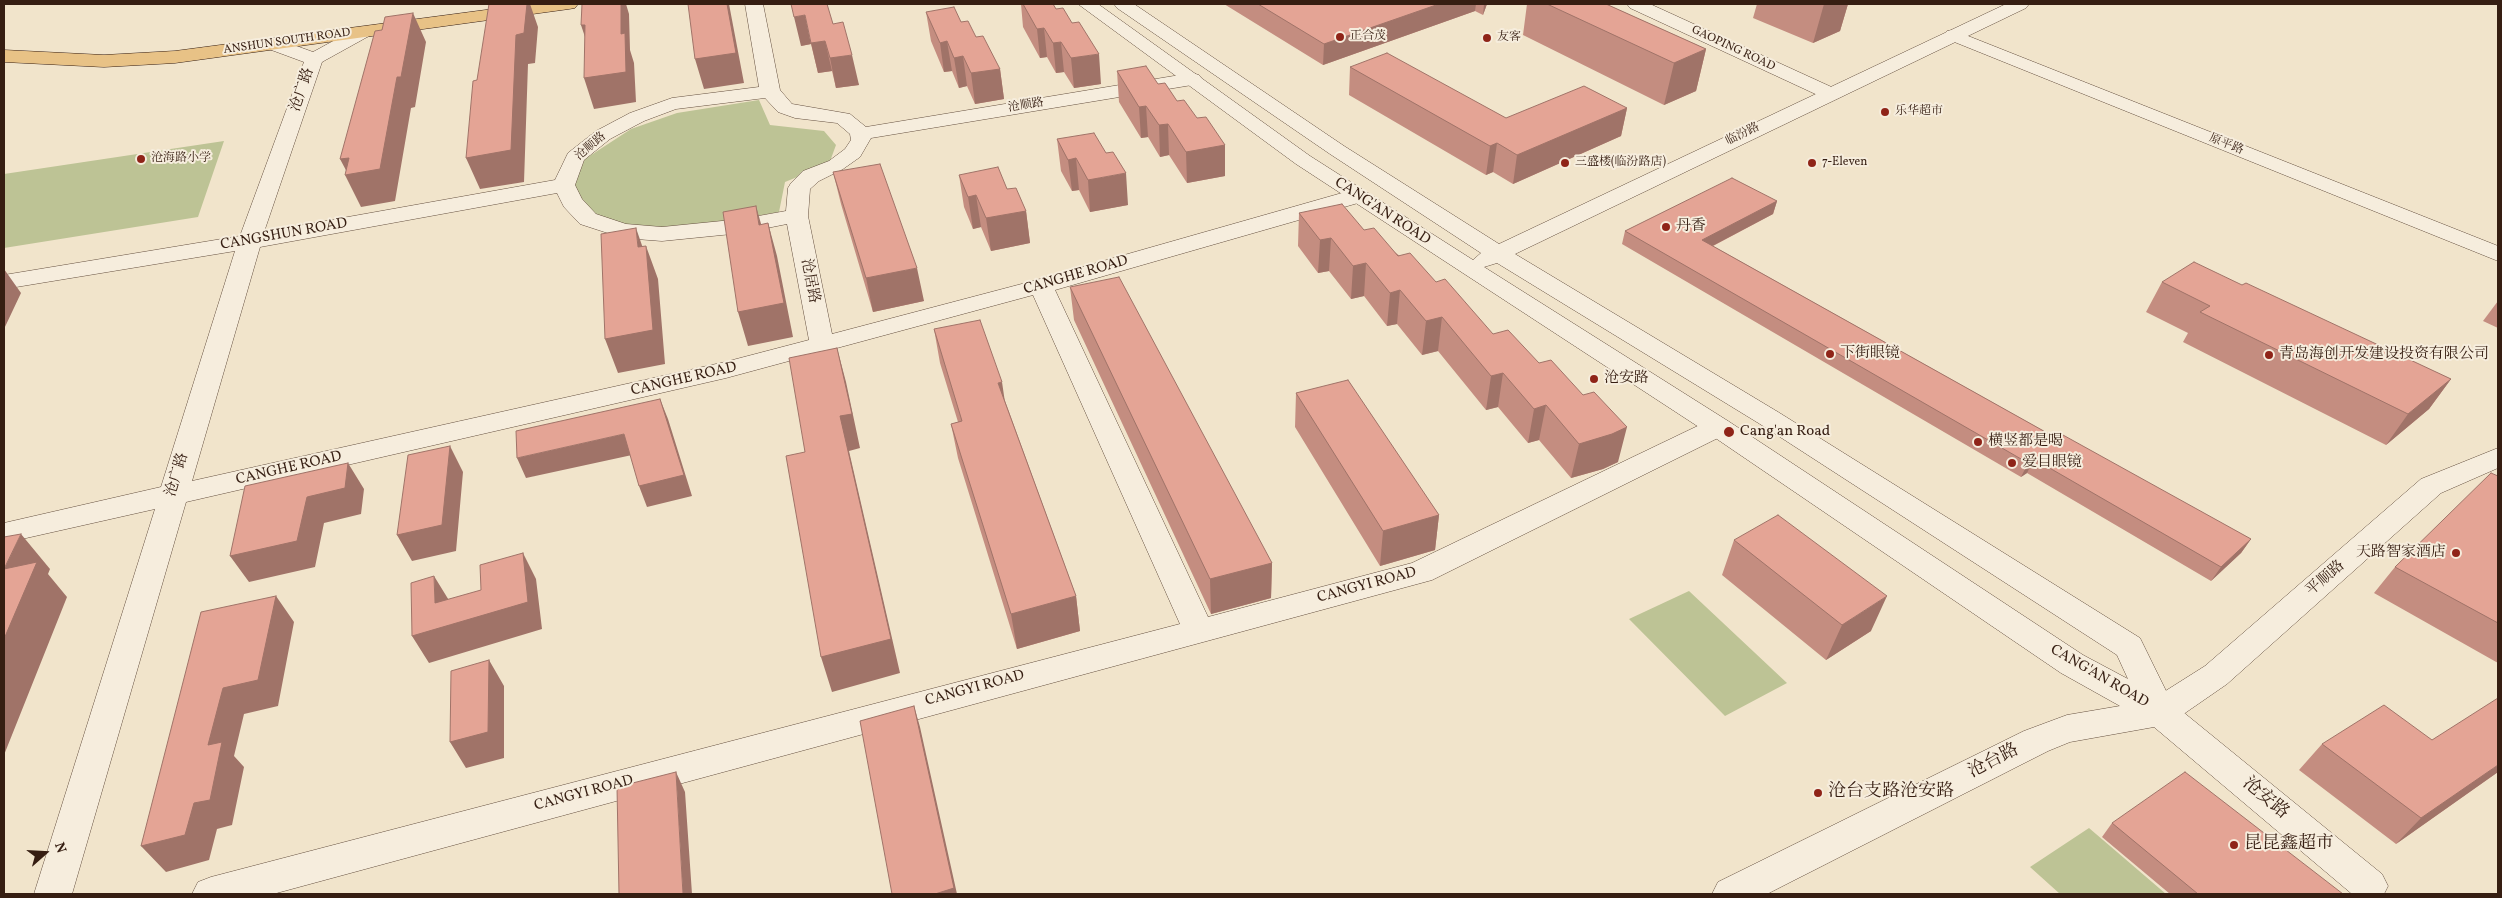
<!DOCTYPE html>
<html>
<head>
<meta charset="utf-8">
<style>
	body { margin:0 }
	#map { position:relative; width:2502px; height:898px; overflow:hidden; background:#f1e4cb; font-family:Vollkorn,serif }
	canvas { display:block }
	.frame { position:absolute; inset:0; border:5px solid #361e12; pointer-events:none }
	.north { position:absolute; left:20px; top:828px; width:50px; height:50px; -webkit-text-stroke:4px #f6eddd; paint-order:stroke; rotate:71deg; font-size:14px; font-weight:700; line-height:20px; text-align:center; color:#361e12 }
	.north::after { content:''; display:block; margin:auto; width:18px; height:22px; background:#361e12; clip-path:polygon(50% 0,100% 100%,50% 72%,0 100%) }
</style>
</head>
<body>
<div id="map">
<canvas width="2502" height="898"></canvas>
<div class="frame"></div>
<div class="north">N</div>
</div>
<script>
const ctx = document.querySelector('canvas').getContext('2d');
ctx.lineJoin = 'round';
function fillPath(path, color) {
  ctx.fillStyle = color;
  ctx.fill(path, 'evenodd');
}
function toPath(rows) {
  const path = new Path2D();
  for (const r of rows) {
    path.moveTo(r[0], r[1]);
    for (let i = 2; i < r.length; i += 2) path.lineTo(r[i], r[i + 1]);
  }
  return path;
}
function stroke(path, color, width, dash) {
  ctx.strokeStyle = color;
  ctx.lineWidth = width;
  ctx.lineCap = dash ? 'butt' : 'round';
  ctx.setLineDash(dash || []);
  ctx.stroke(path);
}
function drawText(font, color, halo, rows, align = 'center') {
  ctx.font = font + ' Vollkorn,"Noto Serif SC",serif';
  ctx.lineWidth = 4;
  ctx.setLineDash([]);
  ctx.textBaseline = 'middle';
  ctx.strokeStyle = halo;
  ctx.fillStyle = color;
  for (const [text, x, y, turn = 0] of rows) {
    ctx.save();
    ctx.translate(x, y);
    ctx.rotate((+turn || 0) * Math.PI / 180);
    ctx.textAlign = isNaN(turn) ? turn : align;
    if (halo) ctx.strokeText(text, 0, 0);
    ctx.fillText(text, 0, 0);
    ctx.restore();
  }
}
fillPath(toPath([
	[759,100,770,125,824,131,836,145,829,164,785,182,779,212,685,229,628,230,594,217,571,190,585,159,631,129,677,113],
	[224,141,198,217,4,248,4,174],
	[1689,591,1787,683,1725,716,1629,619],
	[2089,828,2166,894,2060,894,2030,867]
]), '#bdc395');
const minor = toPath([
	[745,4,763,4,780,90,792,104,850,114,866,127,1192,73,1199,75,1202,79,1199,83,1192,85,871,138,860,157,843,169,819,181,810,189,808,216,832,334,1033,281,1349,191,1357,189,1365,191,1368,196,1365,201,1055,290,1208,617,1412,563,1708,421,1718,418,1728,421,1732,427,1728,433,1432,580,273,894,192,894,198,882,211,877,1180,624,1033,295,726,378,186,502,72,894,34,894,155,509,4,543,4,523,161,487,235,251,4,289,4,275,240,236,304,62,266,48,264,44,266,40,280,40,313,52,357,28,363,27,369,28,372,32,369,36,322,62,264,232,555,180,568,153,596,131,630,113,672,98,759,87,745,4],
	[765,98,778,112,795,118,837,123,850,134,851,140,845,149,829,161,803,171,791,183,788,188,786,211,742,219,662,227,626,224,596,214,582,199,575,185,584,160,610,139,644,121,676,109,765,98],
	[557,193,564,207,580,224,623,238,662,241,742,233,787,224,809,340,725,362,192,481,260,247,557,193],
	[1627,4,1650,4,1838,90,1841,94,1838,98,1831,100,1824,98,1630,8,1627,4],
	[1953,30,2498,246,2498,261,1947,39,1944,35,1947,31,1953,30],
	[2498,448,2498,468,2441,493,2227,684,2172,722,2160,726,2148,722,2143,712,2148,702,2205,666,2421,479,2498,448]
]);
const tertiary = toPath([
	[1078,4,1098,4,1310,156,1473,260,1481,253,1330,154,1117,8,1114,4,1134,4,1344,146,1499,244,2006,4,2029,4,2026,8,1515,254,1778,412,2140,638,2172,703,2382,874,2388,886,2384,894,2352,894,2154,727,2070,742,2048,751,1767,894,1712,894,1718,882,2024,731,2067,715,2120,706,2061,673,1708,433,1296,164,1078,4],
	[1497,263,1760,424,2117,655,2128,679,2083,655,1728,421,1484,267,1497,263]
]);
const primary = toPath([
	[531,4,578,4,575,8,569,9,175,63,104,67,4,62,4,50,104,55,175,51,531,4]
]);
stroke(minor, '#655040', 1);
stroke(tertiary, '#655040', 1);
stroke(primary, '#361e12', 1);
fillPath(minor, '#f6eddd');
fillPath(tertiary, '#f6eddd');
fillPath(primary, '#e8c286');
fillPath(toPath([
	[1021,4,1053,4,1101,84,1074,88,1064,72,1056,73,1047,57,1040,58,1023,27],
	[1224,4,1487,4,1483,15,1475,11,1323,65],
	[1527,4,1606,4,1706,49,1696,91,1664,105,1523,35],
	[1757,4,1848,4,1840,31,1813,43,1753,18],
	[926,12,961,22,976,37,1000,69,1004,99,975,104,967,86,959,88,952,71,944,72,931,41],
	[833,24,859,85,836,88,832,71,818,73,811,44,801,46],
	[1350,67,1506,118,1627,108,1621,136,1513,184,1493,172,1486,175,1349,95],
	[1117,71,1158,84,1225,145,1225,176,1187,183,1169,155,1160,157,1148,137,1141,138,1119,102],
	[1057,139,1128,205,1090,212,1079,190,1072,191,1061,171],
	[833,172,924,301,873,312,841,204],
	[959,175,1007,189,1026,211,1030,243,991,251,981,227,973,229,964,207],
	[1777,201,1773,214,1713,246,2058,439,2251,539,2241,553,2211,581,2027,473,2021,477,1622,244,1625,231],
	[1299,213,1364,230,1436,282,1493,334,1618,462,1603,469,1571,478,1539,440,1528,443,1498,407,1486,410,1438,351,1422,355,1397,324,1387,326,1364,296,1351,299,1329,271,1318,273,1298,246],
	[2162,282,2242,285,2451,379,2429,409,2386,445,2183,342,2188,333,2146,312],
	[1070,287,1272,563,1271,598,1211,614,1074,320],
	[2498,301,2498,328,2483,321],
	[934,329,1005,401,1076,596,1080,631,1017,649,958,458,951,424,958,422,940,363],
	[1296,393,1439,515,1435,550,1380,566,1295,427],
	[2498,476,2498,663,2374,593,2395,567],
	[1734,540,1871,631,1826,660,1722,575],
	[2432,740,2498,772,2396,844,2299,770,2322,744],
	[2112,823,2343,894,2170,894,2102,837]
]), '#c48d80');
fillPath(toPath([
	[527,4,530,4,538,27,535,63,528,64,524,182,480,189,466,158,516,35],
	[621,4,626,4,629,14,630,50,634,63,636,102,594,109,584,78,621,34],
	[727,4,729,4,744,83,704,89,695,59],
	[1439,4,1476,4,1475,11,1323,65,1324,44],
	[1484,4,1487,4,1483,15],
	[1824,4,1848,4,1840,31,1813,43],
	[413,13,426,42,415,107,411,108,395,201,361,207,345,175,348,174,340,159,397,77],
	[805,15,811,44,801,46,794,17],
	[581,25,585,25,591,55],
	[1044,28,1047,57,1040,58,1037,29],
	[825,41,832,71,818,73,811,43],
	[947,41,952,71,944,72,940,43],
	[1061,42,1064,72,1056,73,1053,43],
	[1706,49,1696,91,1664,105,1674,63],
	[1099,54,1101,84,1074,88,1071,58],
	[852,55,859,85,836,88,830,58],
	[963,56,967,86,959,88,954,58],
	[1000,69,1004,99,975,104,971,73],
	[1146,106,1148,137,1141,138,1139,107],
	[1627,108,1621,136,1513,184,1517,155],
	[1168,124,1169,155,1160,157,1159,125],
	[1497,143,1493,172,1486,175,1490,146],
	[1225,145,1225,176,1187,183,1186,152],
	[1076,158,1079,190,1072,191,1068,160],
	[1126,173,1128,205,1090,212,1088,180],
	[976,195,981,227,973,229,968,197],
	[1777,201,1773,214,1699,253,1702,240],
	[756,206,765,238,759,225],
	[1026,211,1030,243,991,251,986,218],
	[768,223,777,256,793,337,748,346,738,312],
	[636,228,647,260,646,246,658,279,665,364,618,373,605,339,638,247],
	[1331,238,1329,271,1318,273,1320,240],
	[1366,263,1364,296,1351,299,1353,266],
	[917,268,924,301,873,312,866,278],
	[4,269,21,293,4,329],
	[1400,290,1397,324,1387,326,1390,293],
	[1442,317,1438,351,1422,355,1426,321],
	[837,348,846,382,860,448,849,451,900,673,832,692,821,657,840,416],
	[1503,373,1498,407,1486,410,1491,376],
	[2451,379,2429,409,2386,445,2408,414],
	[1002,382,1007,416,998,383],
	[660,399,668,419,692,496,647,507,639,486],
	[1546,405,1539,440,1528,443,1534,409],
	[1627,427,1618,462,1603,469,1571,478,1579,444],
	[624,434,632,455,526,478,517,458],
	[450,446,463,472,456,551,412,561,397,535],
	[2034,459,2027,473,2021,477,2028,463],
	[348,463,364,489,361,514,324,523,315,567,249,582,230,556,307,497],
	[1439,515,1435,550,1380,566,1383,531],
	[21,534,50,569,48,574,67,597,4,755,4,569],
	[2251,539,2241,553,2211,581,2221,567],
	[523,553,536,579,542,629,429,663,412,636,435,603,434,576,450,602,450,625],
	[1272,563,1271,598,1211,614,1210,579],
	[276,596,294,622,278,706,244,714,234,756,244,767,232,825,217,829,209,860,166,872,141,846,223,688],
	[1076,596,1080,631,1017,649,1011,614],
	[1887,596,1871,631,1826,660,1842,625],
	[489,660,504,686,504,758,466,768,450,742],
	[914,706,920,727,957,894,935,894],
	[2498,765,2498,772,2396,844,2421,818],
	[676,772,685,792,692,894,683,894]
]), '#a07368');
const building = toPath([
	[489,4,527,4,524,33,516,35,511,150,466,158,473,81,477,80,489,4],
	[582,4,621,4,621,34,625,33,626,72,584,78,585,25,581,25,582,4],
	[688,4,727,4,736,53,695,59,688,4],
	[791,4,827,4,833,24,843,22,852,55,830,58,825,41,811,43,805,15,794,17,791,4],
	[1023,4,1053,4,1056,9,1063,8,1072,23,1079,22,1099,54,1071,58,1061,42,1053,43,1044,28,1037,29,1023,4],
	[1258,4,1439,4,1324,44,1258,4],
	[1547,4,1606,4,1706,49,1674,63,1547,4],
	[954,7,961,22,968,21,976,37,983,36,1000,69,971,73,963,56,954,58,947,41,940,43,926,12,954,7],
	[413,13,401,77,397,77,380,169,345,175,349,158,340,159,375,31,382,30,385,17,413,13],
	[1387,53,1506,118,1584,86,1627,108,1517,155,1497,143,1490,146,1350,67,1387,53],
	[1146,66,1158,84,1165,83,1177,101,1184,100,1197,118,1206,117,1225,145,1186,152,1168,124,1159,125,1146,106,1139,107,1117,71,1146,66],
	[1094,133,1106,153,1113,152,1126,173,1088,180,1076,158,1068,160,1057,139,1094,133],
	[880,164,917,268,866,278,833,172,880,164],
	[998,167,1007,189,1016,188,1026,211,986,218,976,195,968,197,959,175,998,167],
	[1732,178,1777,201,1702,240,2058,439,2063,435,2251,539,2221,567,2034,459,2028,463,1625,231,1732,178],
	[1342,204,1364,230,1374,228,1398,256,1410,253,1436,282,1445,279,1493,334,1508,330,1539,363,1551,360,1583,395,1594,392,1627,427,1612,434,1579,444,1546,405,1534,409,1503,373,1491,376,1442,317,1426,321,1400,290,1390,293,1366,263,1353,266,1331,238,1320,240,1299,213,1342,204],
	[756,206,759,225,768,223,784,303,738,312,723,212,756,206],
	[636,228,638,247,646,246,653,330,605,339,601,234,636,228],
	[2194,262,2242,285,2246,283,2451,379,2408,414,2200,312,2210,306,2162,282,2194,262],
	[1119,277,1272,563,1210,579,1070,287,1119,277],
	[980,320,1002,382,998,383,1076,596,1011,614,951,424,962,421,934,329,980,320],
	[837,348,852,414,840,416,891,639,821,657,786,456,805,452,789,358,837,348],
	[1348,380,1439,515,1383,531,1296,393,1348,380],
	[660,399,684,475,639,486,624,434,517,458,516,431,660,399],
	[450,446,442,525,397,535,408,455,450,446],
	[348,463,345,488,307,497,297,541,230,556,245,486,348,463],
	[2491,473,2498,476,2498,623,2395,567,2491,473],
	[1778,515,1887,596,1842,625,1734,540,1778,515],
	[21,534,4,569,37,562,4,639,4,537,21,534],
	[523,553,528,602,412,636,411,583,434,576,435,603,481,590,480,565,523,553],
	[276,596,258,680,223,688,208,745,222,742,210,800,194,803,185,835,141,846,201,612,276,596],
	[489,660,488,732,450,742,451,671,489,660],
	[2498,698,2498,765,2421,818,2322,744,2384,705,2432,740,2498,698],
	[914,706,954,888,935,894,892,894,860,721,914,706],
	[676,772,683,894,619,894,617,787,676,772],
	[2185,772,2343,894,2198,894,2112,823,2185,772]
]);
fillPath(building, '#e4a495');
stroke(building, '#a07368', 1);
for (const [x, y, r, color] of [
	[1340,37,5,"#8f2418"],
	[1487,38,5,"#8f2418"],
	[1885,112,5,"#8f2418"],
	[141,159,5,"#8f2418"],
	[1565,163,5,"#8f2418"],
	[1812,163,5,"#8f2418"],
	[1666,227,5,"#8f2418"],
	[1830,354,5,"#8f2418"],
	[2269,355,5,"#8f2418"],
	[1594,379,5,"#8f2418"],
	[1729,432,6,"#8f2418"],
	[1978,442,5,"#8f2418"],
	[2012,463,5,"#8f2418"],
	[2456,553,5,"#8f2418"],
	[1818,793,5,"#8f2418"],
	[2234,845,5,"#8f2418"]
]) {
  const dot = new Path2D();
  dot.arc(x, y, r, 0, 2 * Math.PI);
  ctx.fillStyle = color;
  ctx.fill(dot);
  stroke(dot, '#f6eddd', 2);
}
drawText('12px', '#361e12', '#f6eddd', [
	["正合茂",1350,37],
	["友客",1497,38],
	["乐华超市",1895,112],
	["沧海路小学",151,159],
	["三盛楼(临汾路店)",1575,163],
	["7-Eleven",1822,163]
], 'left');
drawText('12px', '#361e12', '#f6eddd', [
	["ANSHUN SOUTH ROAD",287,42,-8],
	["GAOPING ROAD",1733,49,25],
	["沧顺路",1026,106,-9],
	["临汾路",1743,135,-26],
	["原平路",2226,145,22],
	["沧顺路",591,147,-40]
]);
drawText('15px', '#361e12', '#f6eddd', [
	["沧广路",303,90,-71],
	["CANG'AN ROAD",1382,212,33],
	["CANGSHUN ROAD",284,235,-10],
	["CANGHE ROAD",1076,276,-16],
	["沧居路",809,281,79],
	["CANGHE ROAD",684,380,-13],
	["CANGHE ROAD",289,469,-13],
	["沧广路",178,475,-73],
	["平顺路",2326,579,-41],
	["CANGYI ROAD",1367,586,-15],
	["CANG'AN ROAD",2099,677,30],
	["CANGYI ROAD",975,689,-15],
	["CANGYI ROAD",584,794,-15]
]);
drawText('15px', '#361e12', '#f6eddd', [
	["丹香",1676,227],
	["下街眼镜",1840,354],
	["青岛海创开发建设投资有限公司",2279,355],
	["沧安路",1604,379],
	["Cang'an Road",1740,432],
	["横竖都是喝",1988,442],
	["爱目眼镜",2022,463],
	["天路智家酒店",2446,553,"right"]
], 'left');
drawText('18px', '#361e12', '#f6eddd', [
	["沧台路",1994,762,-27],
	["沧安路",2265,799,40]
]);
drawText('18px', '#361e12', '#f6eddd', [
	["沧台支路沧安路",1828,793],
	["昆昆鑫超市",2244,845]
], 'left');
</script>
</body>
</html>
